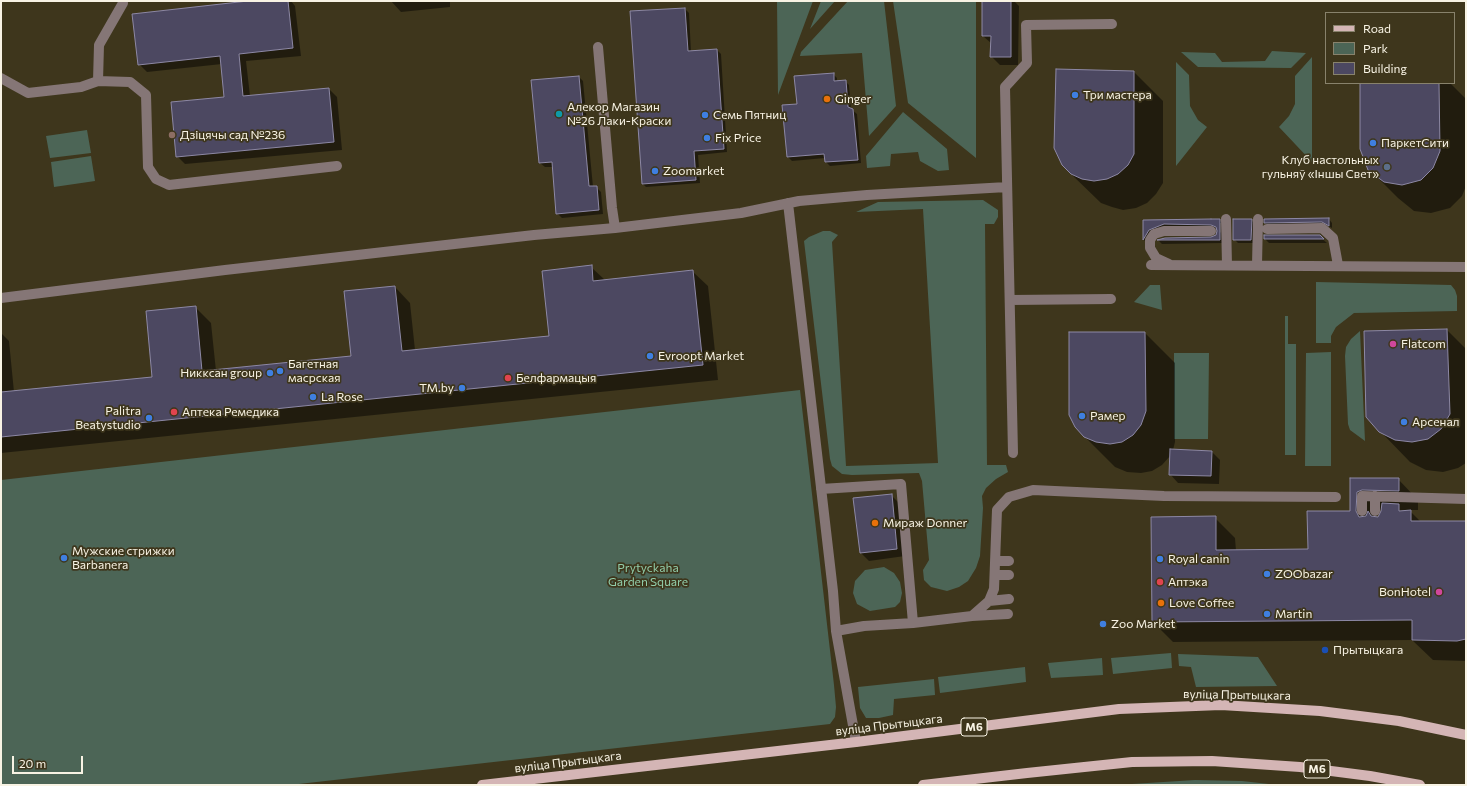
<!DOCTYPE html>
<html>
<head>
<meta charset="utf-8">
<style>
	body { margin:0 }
	#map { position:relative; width:1467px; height:786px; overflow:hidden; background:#3e361c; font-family:Commissioner,sans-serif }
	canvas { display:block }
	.frame { position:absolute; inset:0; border:2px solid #f8f3e4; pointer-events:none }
	.legend { position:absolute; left:1325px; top:12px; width:130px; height:72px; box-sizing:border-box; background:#3e361c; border:1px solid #88826c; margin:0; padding:5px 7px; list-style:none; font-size:12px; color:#f8f3e4 }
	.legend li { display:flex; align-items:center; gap:8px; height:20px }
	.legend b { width:20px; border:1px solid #88826c }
	.scale { position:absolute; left:12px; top:756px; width:71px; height:18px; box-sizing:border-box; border:2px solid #f8f3e4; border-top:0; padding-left:5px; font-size:12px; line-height:14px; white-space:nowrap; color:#f8f3e4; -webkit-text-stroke:3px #3e361c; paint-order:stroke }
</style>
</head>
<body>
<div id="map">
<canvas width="1467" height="786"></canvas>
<div class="frame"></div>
<ul class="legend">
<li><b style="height:5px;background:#d4b5b5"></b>Road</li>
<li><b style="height:11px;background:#4c6556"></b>Park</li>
<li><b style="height:11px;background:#4c4861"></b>Building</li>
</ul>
<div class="scale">20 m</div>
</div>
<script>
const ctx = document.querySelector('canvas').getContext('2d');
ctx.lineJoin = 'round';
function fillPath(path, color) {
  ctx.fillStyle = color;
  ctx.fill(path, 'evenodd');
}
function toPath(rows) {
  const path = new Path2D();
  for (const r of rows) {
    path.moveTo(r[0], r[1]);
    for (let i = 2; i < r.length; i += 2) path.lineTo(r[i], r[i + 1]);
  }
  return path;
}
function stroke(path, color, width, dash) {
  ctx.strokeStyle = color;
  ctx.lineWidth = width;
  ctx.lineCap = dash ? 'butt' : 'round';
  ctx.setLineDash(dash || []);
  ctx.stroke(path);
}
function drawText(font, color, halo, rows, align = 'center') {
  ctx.font = font + ' Commissioner,sans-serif';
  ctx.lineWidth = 3.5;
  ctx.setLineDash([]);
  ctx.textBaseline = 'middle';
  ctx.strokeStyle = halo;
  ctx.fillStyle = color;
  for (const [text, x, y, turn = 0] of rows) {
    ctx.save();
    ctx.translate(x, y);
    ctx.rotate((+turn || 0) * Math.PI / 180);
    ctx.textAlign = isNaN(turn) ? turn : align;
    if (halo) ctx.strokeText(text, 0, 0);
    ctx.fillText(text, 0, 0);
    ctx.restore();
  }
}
fillPath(toPath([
	[777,1,813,1,778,95],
	[821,1,835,1,810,29],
	[848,1,884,1,896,106,869,136,862,53,800,56,801,52],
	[893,1,976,1,976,158,908,103],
	[1272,51,1306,53,1291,68,1198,67,1181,52,1215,53,1222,62,1265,61],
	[1312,57,1312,162,1279,127,1289,116,1295,104,1295,76],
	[1176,62,1189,75,1190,106,1198,120,1207,127,1176,166],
	[903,112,947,149,949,170,938,171,920,161,918,152,891,154,890,166,867,168,866,156],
	[87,130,91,153,50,158,46,136],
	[91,156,95,181,54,187,51,162],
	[983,200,998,210,998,217,994,224,985,224,987,465,1006,465,1008,472,996,479,986,488,982,496,983,508,980,556,976,568,968,581,959,587,947,591,931,587,924,580,923,570,929,560,922,481,919,473,852,475,842,474,832,466,830,459,804,241,809,237,823,231,830,231,838,235,832,242,846,466,938,463,923,209,856,212,878,202],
	[1316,282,1451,285,1455,290,1457,296,1457,311,1354,313,1336,327,1331,336,1331,343,1316,343],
	[1150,285,1160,285,1162,310,1134,302],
	[1285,316,1288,316,1288,344,1296,344,1296,455,1285,455],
	[1360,331,1365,441,1350,430,1348,424,1345,356,1346,347,1351,339],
	[1331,352,1331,466,1305,466,1306,353],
	[1174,353,1209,353,1208,439,1174,439],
	[800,390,834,685,836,707,835,717,830,724,290,785,1,785,1,480],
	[884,567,894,573,900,582,902,593,900,602,895,607,870,611,857,604,853,593,855,581,865,570],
	[1171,653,1172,668,1113,674,1111,658],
	[1178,654,1258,657,1277,686,1196,687,1191,667,1179,666],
	[1102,658,1103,675,1051,678,1048,663],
	[1025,667,1026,682,940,693,938,677],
	[934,679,935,695,894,699,893,715,879,718,866,718,860,708,858,687],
	[1195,780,1242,781,1278,785,1116,785]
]), '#4c6556');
fillPath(toPath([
	[257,1,291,1,295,6,301,56,246,61,250,96,329,89,337,97,342,150,185,164,177,156,225,98,222,64,147,72,139,64],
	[391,1,450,1,450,7,401,12],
	[983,1,1014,1,1019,6,1018,65,1000,65,991,56,992,44,983,36],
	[685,9,689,13,691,52,717,50,721,54,727,152,698,155,700,183,646,187,642,183],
	[1134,72,1163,101,1163,183,1156,194,1147,203,1136,208,1123,210,1112,207,1101,203,1071,174],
	[833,74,837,78,837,81,845,81,849,85,851,109,857,114,861,163,830,166,826,162,825,158,792,161,788,157,798,105],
	[579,77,583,81,593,187,596,187,601,192,603,214,562,218,557,213,553,167,545,167,540,163],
	[1361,83,1450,83,1466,99,1466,186,1462,196,1450,208,1431,213,1414,211,1398,198,1369,169],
	[1329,219,1332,223,1332,228,1327,225,1269,227,1265,223],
	[1219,220,1223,224,1223,243,1162,244,1159,241,1165,238,1212,238,1217,235,1218,229,1216,228,1168,228,1147,243,1144,240,1144,221],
	[1219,223,1221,223,1221,233,1219,231],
	[1251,220,1255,224,1254,243,1238,243,1234,239],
	[1319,236,1327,243,1269,243,1265,239],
	[591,267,605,280,692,271,708,286,718,380,1,453,1,333,9,341,14,392,153,378,195,307,211,323,216,371,352,357,395,287,410,303,415,350,550,337],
	[1447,330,1466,349,1466,463,1458,468,1443,472,1426,470,1410,462,1380,431],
	[1145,333,1175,363,1175,442,1173,450,1212,452,1220,460,1219,484,1178,483,1170,474,1170,456,1162,465,1152,471,1141,473,1127,472,1115,467,1084,436],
	[1351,479,1398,479,1418,500,1418,510,1409,510,1421,522,1466,522,1466,661,1433,660,1412,640,1173,642,1153,622,1215,518,1235,538,1236,551,1309,550,1351,512],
	[1379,510,1382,510,1382,514,1375,519],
	[891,495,899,503,905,556,869,561,861,553,854,499]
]), '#0007');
const building = toPath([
	[248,1,288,1,293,48,239,54,243,96,329,88,334,142,176,157,171,102,224,97,220,56,138,65,132,14,248,1],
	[982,1,1011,1,1011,57,990,57,991,36,982,36,982,1],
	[685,8,688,51,717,49,724,149,694,151,696,180,642,184,630,11,685,8],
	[1056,69,1134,71,1134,154,1128,165,1118,174,1107,179,1094,181,1082,179,1071,174,1062,165,1054,148,1056,69],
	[834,73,834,81,846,80,848,107,853,109,858,160,825,162,824,154,787,157,782,105,797,104,794,76,834,73],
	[579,76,589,186,597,186,599,210,556,214,552,162,539,163,531,80,579,76],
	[1360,83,1439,83,1440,151,1433,168,1421,180,1402,185,1384,182,1368,170,1360,149,1360,83],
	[1329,218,1329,226,1322,222,1264,223,1264,219,1329,218],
	[1211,219,1220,219,1220,240,1157,240,1165,238,1211,237,1216,235,1217,231,1216,227,1211,225,1164,224,1149,230,1143,240,1143,220,1211,219],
	[1233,219,1252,219,1251,240,1233,240,1233,219],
	[1264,235,1320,235,1324,239,1264,239,1264,235],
	[592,265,593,281,693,270,703,365,1,437,1,392,152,377,146,311,196,306,202,371,351,356,344,291,395,286,402,351,528,338,549,336,542,271,592,265],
	[1447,329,1450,414,1441,429,1428,439,1412,442,1395,440,1379,432,1366,417,1364,331,1447,329],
	[1069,332,1145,332,1146,411,1141,425,1133,435,1122,442,1110,444,1096,442,1084,437,1075,427,1069,415,1069,332],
	[1170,449,1212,451,1211,476,1169,475,1170,449],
	[1350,478,1399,478,1399,491,1362,490,1357,492,1356,511,1359,517,1366,516,1368,511,1371,516,1378,517,1381,511,1382,503,1399,504,1399,511,1411,510,1411,521,1466,521,1466,639,1457,641,1412,640,1412,620,1152,622,1151,517,1216,516,1216,550,1308,549,1307,511,1350,511,1350,478],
	[892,494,897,549,860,553,853,498,892,494]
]);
fillPath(building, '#4c4861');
stroke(building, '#8d88a5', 1);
stroke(toPath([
	[598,47,612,208,615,228],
	[1,78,28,93,81,87,98,81,99,45,123,3],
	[98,81,130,82,146,95,148,167,156,179,169,185,337,166],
	[788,203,833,591,836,631,856,742],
	[1226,219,1227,265],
	[1267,229,1322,228,1333,238,1338,265],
	[1169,264,1156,258,1150,248,1150,240,1154,234,1164,231,1211,231],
	[1151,265,1466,267],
	[1257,265,1258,219],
	[1,298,225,270,534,235,615,228,741,213,799,201,867,195,1007,187],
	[1010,300,1111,299],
	[1013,453,1005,87,1027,63,1026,25,1112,24],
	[821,489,901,484,913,623],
	[1375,496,1375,511],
	[1362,511,1362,496,1466,499],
	[996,561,1009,561],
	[995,575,1009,575],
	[989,601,1009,599],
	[972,616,1008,614],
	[836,631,864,626,913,623,972,616,989,601,994,589,997,510,1009,497,1033,490,1164,496,1336,497]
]), '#857676', 10);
stroke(toPath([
	[482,785,856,742,1119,709,1221,705,1320,711,1399,721,1466,735],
	[923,785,1027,773,1132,762,1212,761,1300,767,1370,776,1420,785]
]), '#d4b5b5', 10);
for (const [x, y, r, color] of [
	[1075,95,4,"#3f7fe0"],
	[827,99,4,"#e8710a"],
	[559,114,4,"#0f9aa8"],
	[705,115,4,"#3f7fe0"],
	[172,135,4,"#8d6e63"],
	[707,138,4,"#3f7fe0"],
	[1373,143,4,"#3f7fe0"],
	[1387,167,4,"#5c6f8a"],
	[655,171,4,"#3f7fe0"],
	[1393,344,4,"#d1479c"],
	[650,356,4,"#3f7fe0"],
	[280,371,4,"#3f7fe0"],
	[270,373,4,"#3f7fe0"],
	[508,378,4,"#e0444e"],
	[462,388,4,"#3f7fe0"],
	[313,397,4,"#3f7fe0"],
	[174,412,4,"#e0444e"],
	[1082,416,4,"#3f7fe0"],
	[149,418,4,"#3f7fe0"],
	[1404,422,4,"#3f7fe0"],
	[875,523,4,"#e8710a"],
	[64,558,4,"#3f7fe0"],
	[1160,559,4,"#3f7fe0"],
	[1267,574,4,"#3f7fe0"],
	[1160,582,4,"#e0444e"],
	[1439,592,4,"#d1479c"],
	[1161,603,4,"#e8710a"],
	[1267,614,4,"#3f7fe0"],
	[1103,624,4,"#3f7fe0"],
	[1325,650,4,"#1a4fb4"]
]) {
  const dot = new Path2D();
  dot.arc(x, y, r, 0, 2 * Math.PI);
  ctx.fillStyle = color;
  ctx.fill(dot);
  stroke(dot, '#3e361c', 1.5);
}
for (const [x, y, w] of [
	[974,727,26],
	[1317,769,26]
]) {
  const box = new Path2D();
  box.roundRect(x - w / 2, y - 9, w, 18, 3);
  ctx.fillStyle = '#3e361c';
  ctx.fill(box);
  stroke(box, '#f8f3e4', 1);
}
drawText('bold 11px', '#f8f3e4', null, [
	["М6",974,727],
	["М6",1317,769]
]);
drawText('12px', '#f8f3e4', '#3e361c', [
	["Три мастера",1083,95],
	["Ginger",835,99],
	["Алекор Магазин",567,107],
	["№26 Лаки-Краски",567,121],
	["Семь Пятниц",713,115],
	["Дзіцячы сад №236",180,135],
	["Fix Price",715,138],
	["ПаркетСити",1381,143],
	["Клуб настольных",1379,160,"right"],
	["гульняў «Іншы Свет»",1379,174,"right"],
	["Zoomarket",663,171],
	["Flatcom",1401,344],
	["Evroopt Market",658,356],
	["Багетная",288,364],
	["масрская",288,378],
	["Никксан group",262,373,"right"],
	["Белфармацыя",516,378],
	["TM.by",454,388,"right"],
	["La Rose",321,397],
	["Palitra",141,411,"right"],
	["Beatystudio",141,425,"right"],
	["Аптека Ремедика",182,412],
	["Рамер",1090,416],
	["Арсенал",1412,422],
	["Мираж Donner",883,523],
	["Мужские стрижки",72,551],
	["Barbanera",72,565],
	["Royal canin",1168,559],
	["ZOObazar",1275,574],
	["Аптэка",1168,582],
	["BonHotel",1431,592,"right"],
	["Love Coffee",1169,603],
	["Martin",1275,614],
	["Zoo Market",1111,624],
	["Прытыцкага",1333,650]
], 'left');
drawText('12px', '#92ceab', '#3e361c', [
	["Prytyckaha",648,568],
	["Garden Square",648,582]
]);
drawText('12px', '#f8f3e4', '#3e361c', [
	["вуліца Прытыцкага",1237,695,1],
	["вуліца Прытыцкага",889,725,-7],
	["вуліца Прытыцкага",568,762,-7]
]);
</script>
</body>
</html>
